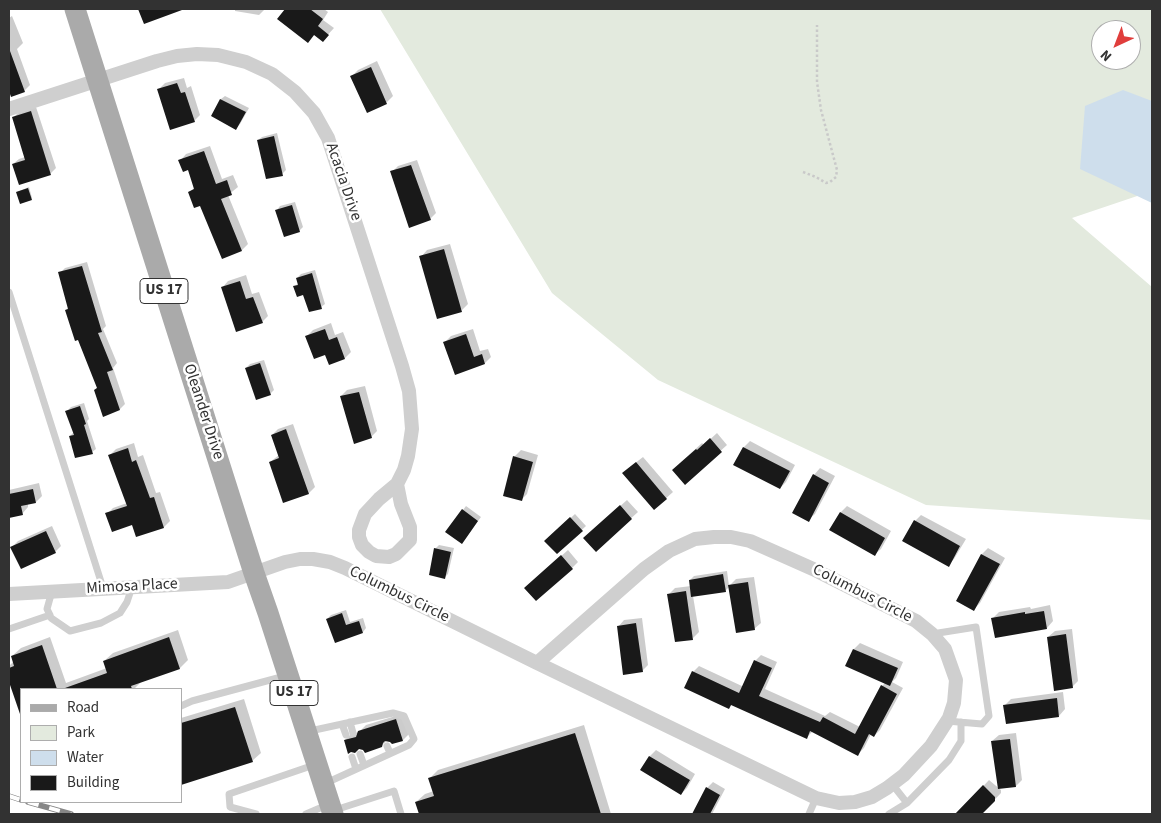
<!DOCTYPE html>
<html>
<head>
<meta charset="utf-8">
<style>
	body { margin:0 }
	#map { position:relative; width:1161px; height:823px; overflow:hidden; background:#fff; font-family:"Source Sans 3",sans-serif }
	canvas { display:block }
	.frame { position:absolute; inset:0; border:10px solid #323232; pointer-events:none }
	.legend { position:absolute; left:20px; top:688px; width:162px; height:115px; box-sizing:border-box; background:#fff; border:1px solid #adadad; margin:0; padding:6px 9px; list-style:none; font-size:15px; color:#323232 }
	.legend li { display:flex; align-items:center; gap:10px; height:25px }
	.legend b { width:25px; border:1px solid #adadad }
	.north { position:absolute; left:1091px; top:20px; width:50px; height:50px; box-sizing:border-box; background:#fff; border:1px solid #adadad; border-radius:50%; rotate:223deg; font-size:14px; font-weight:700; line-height:20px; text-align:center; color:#323232 }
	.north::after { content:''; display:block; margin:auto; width:18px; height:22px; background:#e03e3c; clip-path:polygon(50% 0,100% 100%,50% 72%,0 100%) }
</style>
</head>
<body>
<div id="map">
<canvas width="1161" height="823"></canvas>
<div class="frame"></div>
<ul class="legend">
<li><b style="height:6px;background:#aaa"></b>Road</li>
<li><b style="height:14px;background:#e3eade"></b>Park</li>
<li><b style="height:14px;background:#cedeec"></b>Water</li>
<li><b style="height:14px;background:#191919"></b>Building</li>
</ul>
<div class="north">N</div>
</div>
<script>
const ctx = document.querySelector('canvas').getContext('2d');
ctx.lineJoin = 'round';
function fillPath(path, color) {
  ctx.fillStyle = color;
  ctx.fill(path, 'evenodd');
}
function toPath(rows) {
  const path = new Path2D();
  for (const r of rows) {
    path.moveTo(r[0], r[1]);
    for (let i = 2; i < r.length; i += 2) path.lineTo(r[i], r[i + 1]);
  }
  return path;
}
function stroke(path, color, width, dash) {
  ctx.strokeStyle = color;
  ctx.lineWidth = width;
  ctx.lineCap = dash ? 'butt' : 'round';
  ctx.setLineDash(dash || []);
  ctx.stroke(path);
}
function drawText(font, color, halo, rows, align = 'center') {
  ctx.font = font + ' "Source Sans 3",sans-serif';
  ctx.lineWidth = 5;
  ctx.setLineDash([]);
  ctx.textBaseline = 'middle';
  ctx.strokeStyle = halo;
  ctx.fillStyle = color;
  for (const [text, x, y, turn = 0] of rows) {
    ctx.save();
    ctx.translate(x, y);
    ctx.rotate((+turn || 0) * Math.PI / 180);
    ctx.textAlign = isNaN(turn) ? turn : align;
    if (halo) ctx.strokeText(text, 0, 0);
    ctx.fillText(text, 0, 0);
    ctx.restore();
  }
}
fillPath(toPath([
	[380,9,1152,9,1152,191,1072,218,1152,287,1152,520,926,505,658,380,552,293],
	[1101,30,1131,30,1131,60,1101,60]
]), '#e3eade');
fillPath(toPath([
	[1123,90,1152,101,1152,203,1080,169,1085,106]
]), '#cedeec');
fillPath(toPath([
	[235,9,265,9,259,15,235,11],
	[286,9,324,9,328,12,323,20,334,28,323,40,315,34,308,42,279,19],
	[12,16,23,43,17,49,30,85,24,91,12,95,9,87,9,18],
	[377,61,393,96,387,102,367,111,352,76,358,70],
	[184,78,187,88,191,86,200,115,194,121,159,89,165,83],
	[225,96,249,108,240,124,236,128,213,116,221,99],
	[36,107,56,168,51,173,20,184,13,164,19,159,25,157,13,118,19,112],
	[277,133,286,170,282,174,258,140,262,137],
	[210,146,222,179,233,175,238,187,228,195,248,244,242,250,223,257,201,204,190,192,195,187,188,169,180,161,186,154],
	[417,160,436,213,430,219,392,172,398,166],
	[29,187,32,198,31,199,17,192],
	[295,202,303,227,299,231,277,210,280,206],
	[450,244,468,304,462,310,421,257,427,250],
	[87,262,106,326,103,329,117,363,113,368,125,404,120,409,104,415,95,390,98,387,66,310,69,307,60,273,65,268],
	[315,270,325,304,321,307,295,286,299,283,297,278,301,274],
	[246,275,252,294,259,292,268,316,262,322,222,288,228,281],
	[331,323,335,335,343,332,351,352,345,358,326,354,307,336,313,330],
	[473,329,480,351,488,349,491,357,485,363,445,342,451,336],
	[264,360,274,390,270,394,246,368,250,364],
	[365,386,377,431,371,437,341,396,347,390],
	[84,403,89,419,87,421,96,449,92,452,70,436,74,432,67,411,71,407],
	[293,424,315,487,309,493,284,502,270,462,279,455,272,435,278,429],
	[717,433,727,445,685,483,679,464,702,443,704,445],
	[750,441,795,465,786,482,780,488,735,465,744,447],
	[134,443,138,457,143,455,156,493,160,492,170,521,164,527,137,536,133,523,107,514,113,508,127,503,110,455,116,449],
	[521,450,538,455,527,494,521,500,514,457],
	[643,457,673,492,654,509,630,467],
	[820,468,835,476,815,514,808,520,814,475],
	[39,483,42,496,36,502,28,503,28,507,22,514,9,516,9,490],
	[627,500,638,512,596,550,591,532],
	[466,506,481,517,465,539,463,510],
	[847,506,891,531,881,549,874,555,831,530,841,512],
	[575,514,586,526,557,553,546,541],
	[921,515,966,539,954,559,948,565,915,521],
	[52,526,61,546,55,552,12,547,18,541],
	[439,545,454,548,448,574,444,578,435,549],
	[988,548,1005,558,980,603,974,609,957,600,982,554],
	[568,550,578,562,572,568,532,582],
	[727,571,729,586,736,579,754,577,761,623,754,629,730,586,725,591,693,596,699,632,693,638,669,594,675,588,691,586,690,580,694,576],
	[1050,605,1053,621,1047,628,996,637,993,618,999,612,1030,607,1031,609],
	[346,610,350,622,363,618,366,628,363,632,327,619,331,615],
	[642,618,648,665,642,671,618,627,624,620],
	[1072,629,1078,681,1072,687,1048,637,1055,631],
	[178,630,188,660,180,668,141,682,134,689,21,689,21,698,16,700,9,679,9,666,14,661,12,656,21,648,50,637,66,683,107,668,104,661,113,653],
	[860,643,903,662,896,678,892,682,903,688,880,730,874,736,871,734,864,748,858,754,813,731,807,737,732,704,729,708,693,672,699,666,744,687,755,661,761,655,777,662,765,689,825,716,830,712,860,727,882,686,885,683,847,665,854,649],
	[1063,692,1065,709,1059,716,1005,705,1011,699],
	[244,699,261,753,252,761,181,783,181,718],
	[402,714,409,734,403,740,393,743,388,740,381,746,345,740,351,734,359,732,366,725],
	[584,725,611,814,420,814,416,802,425,794,434,791,430,778,438,770],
	[1016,733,1022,780,1016,786,999,788,992,741,999,735],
	[656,750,695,774,687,788,681,794,642,770,650,756],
	[989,780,1001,790,1001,793,981,814,957,814],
	[713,782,725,789,712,814,693,814,707,788]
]), '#0003');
fillPath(toPath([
	[138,9,182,9,182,10,144,24],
	[285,9,310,9,323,19,318,26,329,35,323,42,314,35,308,43,277,19],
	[10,51,25,92,11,97,9,91,9,52],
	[371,67,387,104,367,113,350,76],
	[177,83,181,93,185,92,195,122,170,130,157,89],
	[220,99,246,112,236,130,211,116],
	[31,111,51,175,19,185,12,164,25,160,12,117],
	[274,136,283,176,266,179,257,140],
	[204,151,216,184,227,180,232,195,221,199,242,251,222,259,200,206,194,208,188,192,194,189,188,170,183,172,178,160],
	[411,165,431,220,409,228,390,171],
	[28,188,32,200,20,204,16,192],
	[292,205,300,232,284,237,275,210],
	[444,249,462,312,437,319,419,256],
	[82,266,102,332,98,333,113,370,107,372,120,410,103,417,94,390,97,388,78,340,75,341,65,310,68,309,58,272],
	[312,273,322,309,309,312,303,295,297,297,293,286,298,285,296,278],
	[240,281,246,299,253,297,263,323,236,332,221,287],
	[325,329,329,340,337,337,345,359,329,365,325,355,314,359,305,336],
	[466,334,474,357,482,354,485,364,455,375,443,342],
	[260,363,271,395,256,400,245,368],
	[359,392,372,438,354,444,340,396],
	[80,406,86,424,84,425,93,454,75,458,69,436,74,435,65,411],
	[286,429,309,494,283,503,269,462,279,458,271,435],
	[710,438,722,452,685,485,672,470,696,449,697,450],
	[743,447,790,471,780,489,733,465],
	[128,448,132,462,136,460,150,498,154,497,164,528,136,537,132,525,112,532,105,513,127,506,108,455],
	[513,456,533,462,522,501,503,496],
	[636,462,667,499,654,510,622,473],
	[813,474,829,483,809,522,792,513],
	[33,489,36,503,21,506,23,515,9,518,9,494],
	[620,505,632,519,596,552,583,538],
	[462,509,478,521,462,544,445,532],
	[840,512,885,538,875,556,829,530],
	[570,517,583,531,557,554,544,541],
	[914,520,960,546,949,567,902,541],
	[46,531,56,553,21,569,10,547],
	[434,548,451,552,445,579,429,575],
	[981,554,1000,564,974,611,956,601],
	[561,555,573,569,536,601,524,588],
	[723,574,726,592,691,597,689,580],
	[748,582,755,630,736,633,728,585],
	[686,591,693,640,675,642,667,594],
	[1044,611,1047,629,995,638,991,618,1025,612,1025,614],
	[342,613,346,625,359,621,363,633,335,643,326,619],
	[636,623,643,672,623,675,617,626],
	[1066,634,1073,688,1054,691,1047,637],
	[169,637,180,669,131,686,132,689,66,689,65,688,107,673,103,661],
	[42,645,57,689,21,689,21,714,20,714,9,682,9,668,14,666,11,656],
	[853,649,898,668,890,686,845,666],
	[754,660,772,668,759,696,820,722,823,717,855,734,881,685,897,694,874,737,869,734,858,756,810,731,807,739,731,705,729,709,684,688,692,671,739,693],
	[1057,698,1059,717,1006,724,1003,705],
	[235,707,253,762,181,785,181,723],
	[396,719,403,741,392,744,390,742,385,741,383,743,382,747,365,753,363,750,359,749,355,753,351,752,348,754,344,740,356,737,358,731],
	[575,733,601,814,419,814,415,802,434,796,428,778],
	[1010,739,1016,787,998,789,991,741],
	[649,756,690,780,681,795,640,770],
	[983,785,995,797,995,801,982,814,955,814],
	[706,787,720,795,710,814,692,814]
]), '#191919');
stroke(toPath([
	[803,172,816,177,826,183,830,182,836,177,837,170,821,110,817,82,817,25]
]), '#c9c9c9', 2.5, [2.5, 2.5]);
stroke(toPath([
	[9,292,103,588],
	[52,591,47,609,50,615,51,618,70,631,101,623,120,613,127,602,132,587],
	[9,629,50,615],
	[932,634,976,627,989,716,982,724,947,721],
	[181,706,192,701,285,676],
	[350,722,353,733],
	[342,724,346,735],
	[310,731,393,713,404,716,414,739,409,745,326,783],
	[387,746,390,753],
	[360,754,364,765],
	[352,757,356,769],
	[892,784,907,803],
	[335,810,394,791,401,814],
	[256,814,230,807,229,794,314,765],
	[306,814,327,805],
	[809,814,816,798],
	[889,814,907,803,949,760,961,741,961,722]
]), '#cfcfcf', 7);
stroke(toPath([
	[9,109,157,61,177,56,197,54,218,55,246,62,272,74,295,92,314,113,328,138,402,366,409,391,412,429,408,456,404,470,397,484,379,499,365,514,359,530,359,537,362,545,369,552,376,556,389,557,396,554,410,540,410,527,401,504,397,484],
	[714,537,731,537,750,541,813,569,916,621,932,634,945,649,956,680,954,703,949,718,931,746,904,775,887,788,872,797,855,802,839,803,816,798,537,663,644,569,669,551,695,539,714,537],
	[9,594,228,582,285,562,300,559,313,559,330,562,345,568,537,663]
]), '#cfcfcf', 14);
stroke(toPath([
	[75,9,254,573,268,613,333,814]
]), '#aaa', 21);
const rail = toPath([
	[9,796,21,800],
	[28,802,71,814]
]);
stroke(rail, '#878787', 5.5);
stroke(rail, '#fff', 4, [11]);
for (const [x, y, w] of [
	[164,291,48],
	[294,693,48]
]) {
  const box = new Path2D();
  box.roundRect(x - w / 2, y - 12.5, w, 25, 4);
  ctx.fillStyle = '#fff';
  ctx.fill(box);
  stroke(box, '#323232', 1);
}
drawText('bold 15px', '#323232', null, [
	["US 17",164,291],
	["US 17",294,693]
]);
drawText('16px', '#323232', '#fff', [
	["Acacia Drive",343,182,71],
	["Oleander Drive",203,412,72],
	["Mimosa Place",132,587,-3],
	["Columbus Circle",862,594,27],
	["Columbus Circle",399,595,26]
]);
</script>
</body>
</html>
